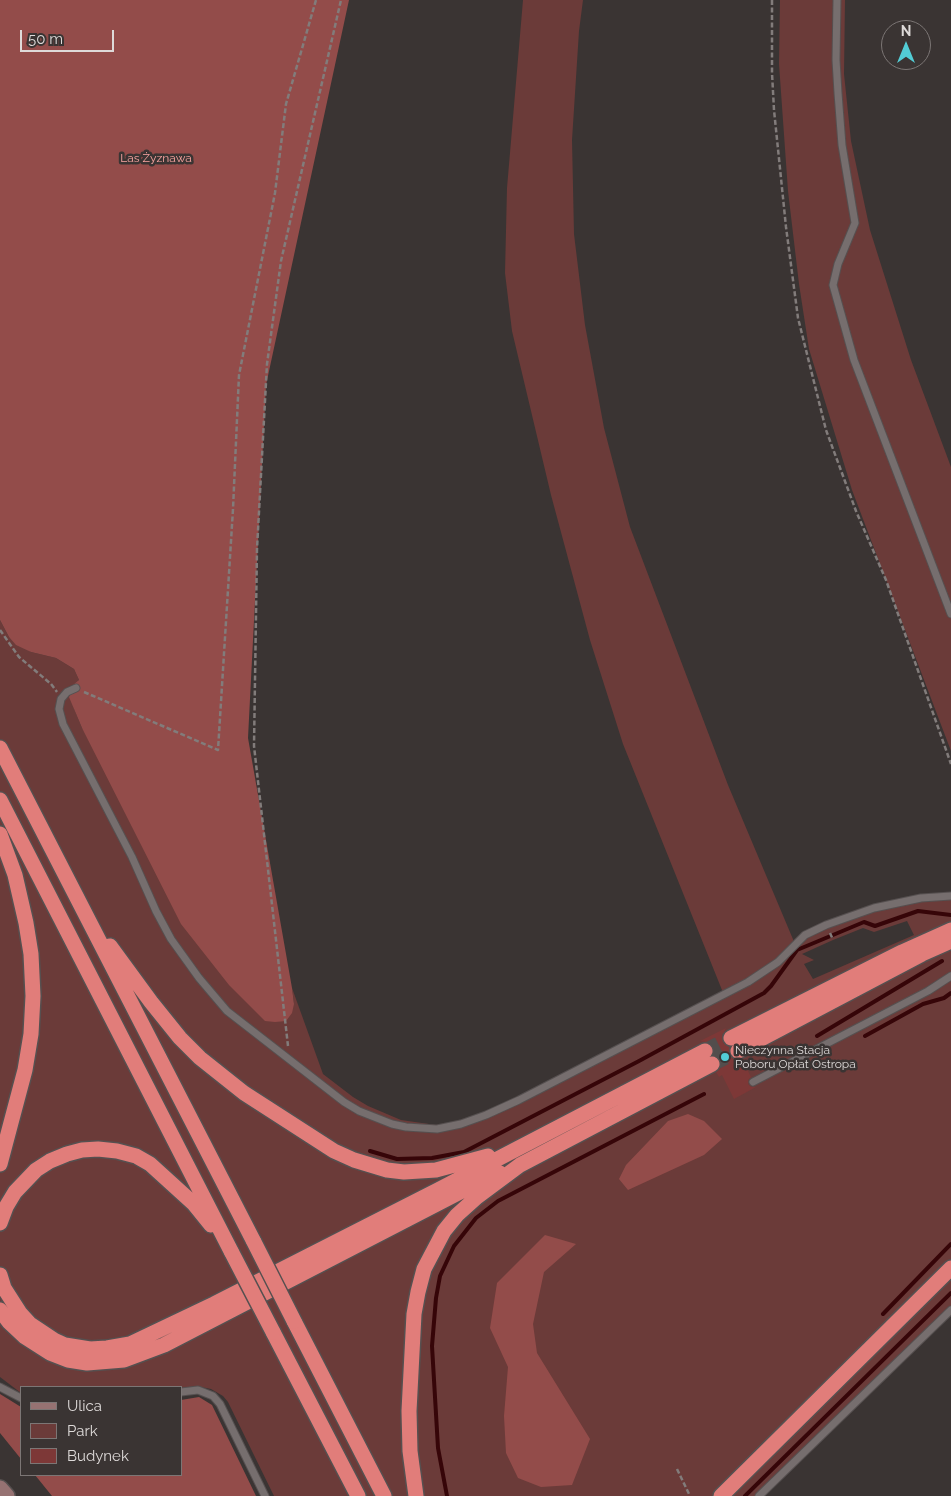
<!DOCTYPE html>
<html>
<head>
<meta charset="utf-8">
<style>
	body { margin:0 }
	#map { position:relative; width:951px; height:1496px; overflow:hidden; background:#3a3433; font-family:Raleway,sans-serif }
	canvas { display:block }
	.legend { position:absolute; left:20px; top:1386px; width:162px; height:90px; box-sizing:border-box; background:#3a3433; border:1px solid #7c7675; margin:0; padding:6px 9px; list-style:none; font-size:15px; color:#dedad9 }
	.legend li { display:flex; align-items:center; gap:10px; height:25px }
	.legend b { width:25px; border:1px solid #7c7675 }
	.north { position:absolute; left:881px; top:20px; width:50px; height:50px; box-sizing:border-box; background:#3a3433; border:1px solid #7c7675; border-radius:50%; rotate:0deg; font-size:14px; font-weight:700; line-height:20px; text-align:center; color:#dedad9 }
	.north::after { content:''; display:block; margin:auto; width:18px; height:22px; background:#52ccd5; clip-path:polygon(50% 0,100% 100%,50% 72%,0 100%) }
	.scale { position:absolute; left:20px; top:30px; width:94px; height:22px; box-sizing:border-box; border:2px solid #dedad9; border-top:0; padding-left:6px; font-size:15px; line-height:18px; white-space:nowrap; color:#dedad9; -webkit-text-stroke:4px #3a3433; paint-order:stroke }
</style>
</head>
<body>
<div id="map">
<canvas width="951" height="1496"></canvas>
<ul class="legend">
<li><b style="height:6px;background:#967272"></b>Ulica</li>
<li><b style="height:14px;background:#6b3b39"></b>Park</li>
<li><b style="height:14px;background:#7d3837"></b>Budynek</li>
</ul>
<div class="north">N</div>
<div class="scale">50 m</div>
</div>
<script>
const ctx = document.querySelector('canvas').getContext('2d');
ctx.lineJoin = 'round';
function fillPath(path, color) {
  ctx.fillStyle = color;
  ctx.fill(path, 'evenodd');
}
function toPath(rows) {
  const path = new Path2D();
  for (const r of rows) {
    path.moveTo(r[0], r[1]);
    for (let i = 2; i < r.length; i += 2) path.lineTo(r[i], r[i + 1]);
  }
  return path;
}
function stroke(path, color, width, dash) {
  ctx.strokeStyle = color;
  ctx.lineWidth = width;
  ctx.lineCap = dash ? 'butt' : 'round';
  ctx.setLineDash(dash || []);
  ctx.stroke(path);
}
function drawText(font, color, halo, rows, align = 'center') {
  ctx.font = font + ' Raleway,sans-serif';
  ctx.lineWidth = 5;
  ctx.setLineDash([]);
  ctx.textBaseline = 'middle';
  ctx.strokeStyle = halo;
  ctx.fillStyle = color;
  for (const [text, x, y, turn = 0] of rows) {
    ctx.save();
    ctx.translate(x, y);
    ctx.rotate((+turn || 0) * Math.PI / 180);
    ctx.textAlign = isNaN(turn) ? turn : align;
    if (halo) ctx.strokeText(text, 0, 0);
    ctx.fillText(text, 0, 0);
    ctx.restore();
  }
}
fillPath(toPath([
	[523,0,583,0,579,31,572,140,574,234,585,325,604,428,630,527,728,785,795,944,805,935,874,908,951,896,951,1310,759,1496,274,1496,228,1402,223,1396,211,1389,196,1386,181,1389,181,1387,21,1387,21,1393,0,1377,0,620,9,637,31,652,56,658,74,669,79,680,70,695,75,711,82,728,294,1004,292,988,323,1074,353,1097,368,1106,401,1120,436,1125,486,1115,724,995,623,744,590,640,551,495,512,331,505,273,507,188],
	[907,921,914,935,813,979,804,964,814,960,802,954,833,940,863,928,874,932],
	[780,0,845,0,844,74,851,141,870,230,911,360,951,467,951,751,852,490,809,349,799,284,788,191,779,64]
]), '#6b3b39');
fillPath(toPath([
	[0,0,349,0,266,385,248,738,292,988,294,1004,292,1013,286,1021,275,1022,265,1021,229,985,181,924,82,728,69,697,73,685,79,680,74,669,56,658,31,652,16,645,9,637,0,620],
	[688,1114,704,1121,722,1139,704,1155,628,1190,619,1179,626,1165,668,1121],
	[545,1235,576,1244,544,1272,533,1324,537,1353,590,1439,572,1485,541,1487,518,1478,506,1453,504,1416,508,1367,490,1328,497,1283],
	[0,1394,21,1407,21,1459,0,1433],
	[199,1397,212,1405,256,1496,52,1496,35,1475,181,1475,181,1400]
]), '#934c4a');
stroke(toPath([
	[817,1036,942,961],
	[865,1036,923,1004,944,998,951,993],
	[370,1151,397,1159,432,1158,464,1152,639,1061,764,993,771,986,797,950,864,922,875,926,918,911,951,915],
	[883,1314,951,1244],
	[447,1496,438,1448,432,1346,436,1298,440,1276,454,1246,476,1218,498,1201,704,1094],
	[745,1496,951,1293]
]), '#360508', 4);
fillPath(toPath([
	[726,1028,722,1037,723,1043,730,1047,730,1055,733,1059,737,1060,742,1059,751,1077,748,1080,748,1084,751,1087,756,1087,734,1099,722,1075,719,1077,716,1072,720,1069,721,1064,720,1059,713,1055,713,1046,710,1043,700,1041]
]), '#7d3837');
stroke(toPath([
	[705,1051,731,1038],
	[712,1064,738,1051]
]), '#534d4c', 15, [15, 8]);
const lane = toPath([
	[837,0,836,60,838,93,842,145,855,223,838,264,833,285,854,360,951,614],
	[76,688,67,692,61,699,59,709,63,724,132,857,156,911,171,939,199,978,227,1011,344,1102,359,1111,392,1124,406,1127,437,1129,461,1124,486,1115,519,1100,748,982,778,962,805,935,826,925,874,908,921,898,951,896],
	[753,1082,928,991,951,976],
	[0,1387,21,1398],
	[181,1392,198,1390,213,1396,220,1404,265,1496],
	[759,1496,951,1310]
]);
const secondary = toPath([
	[0,1488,7,1496]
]);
const highway = toPath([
	[0,748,254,1242],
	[0,800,232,1253],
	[0,834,15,875,26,923,31,954,33,996,31,1034,25,1070,0,1164],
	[110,946,151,1002,180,1038,200,1058,244,1093,334,1151,354,1160,387,1170,404,1172,436,1170,488,1156],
	[731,1038,902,952,951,930],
	[738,1051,922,954,951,941],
	[0,1223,6,1207,15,1192,36,1170,50,1161,67,1154,82,1150,98,1149,117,1151,136,1156,150,1164,194,1204,211,1225],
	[0,1275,4,1288,20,1313,30,1324,54,1340,65,1345,90,1349,107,1348,130,1344,214,1304,438,1190,705,1051],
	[0,1310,9,1322,25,1337,50,1353,68,1360,87,1363,124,1360,164,1345,489,1177,500,1173],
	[294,1321,384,1496],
	[273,1332,358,1496],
	[416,1496,410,1451,409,1411,414,1314,418,1292,424,1269,444,1231,457,1215,477,1197,520,1165,712,1064],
	[721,1496,951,1268]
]);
stroke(lane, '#565050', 9);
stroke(secondary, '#565050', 18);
stroke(highway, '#565050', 18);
stroke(toPath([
	[772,0,772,73,774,110,786,227,798,318,826,430,856,511,886,580,951,764],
	[0,630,19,657,51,684,57,692],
	[84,692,218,750,233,509,239,375,275,193,286,104,316,0],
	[830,933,833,940],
	[288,1046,254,746,257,549,267,364,281,261,341,0],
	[677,1469,690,1496]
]), '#827c7b', 2.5, [5, 2.5]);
stroke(lane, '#766e6e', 7);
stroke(secondary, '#967272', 15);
stroke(highway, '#e17d7a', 15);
const highwayBridge = toPath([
	[254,1242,294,1321],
	[232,1253,273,1332]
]);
stroke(highwayBridge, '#565050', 18, []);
stroke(highwayBridge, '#e17d7a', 15);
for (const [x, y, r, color] of [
	[725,1057,5,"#52ccd5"]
]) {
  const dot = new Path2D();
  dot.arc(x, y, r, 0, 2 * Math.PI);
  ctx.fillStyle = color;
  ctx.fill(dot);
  stroke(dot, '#3a3433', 2);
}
drawText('12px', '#fba6a2', '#3a3433', [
	["Las Żyznawa",156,158]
]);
drawText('12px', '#dedad9', '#3a3433', [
	["Nieczynna Stacja",735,1050],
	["Poboru Opłat Ostropa",735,1064]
], 'left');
</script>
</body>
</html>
